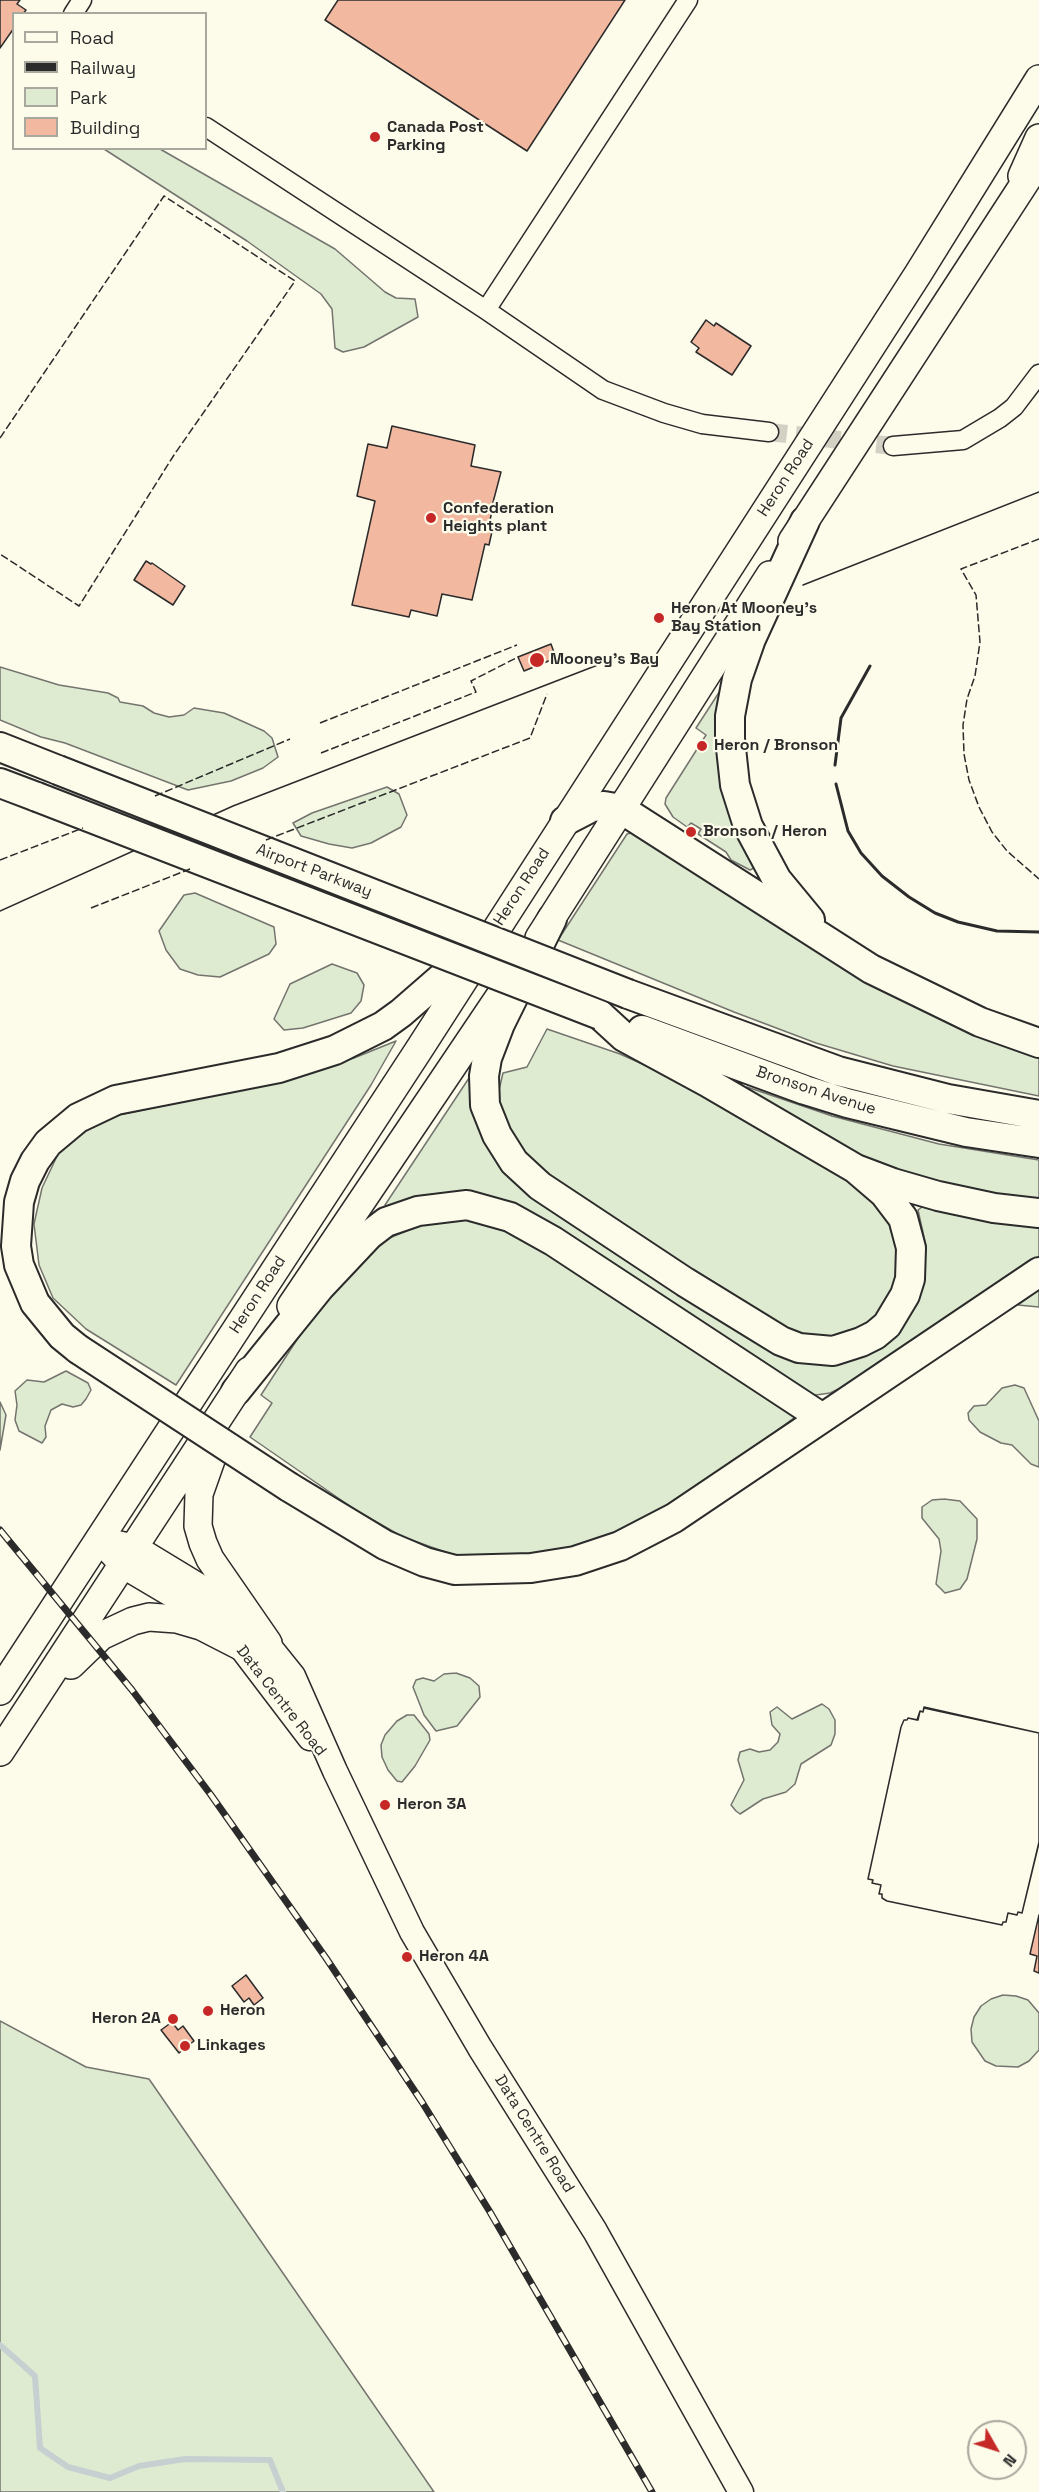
<!DOCTYPE html>
<html>
<head>
<meta charset="utf-8">
<style>
	body { margin:0 }
	#map { position:relative; width:1039px; height:2492px; overflow:hidden; background:#fdfbea; font-family:"Space Grotesk",sans-serif }
	canvas { display:block }
	.legend { position:absolute; left:12px; top:12px; width:195px; height:138px; box-sizing:border-box; background:#fdfbea; border:2px solid #a9a89e; margin:0; padding:8px 10px; list-style:none; font-size:18px; color:#2b2b2b }
	.legend li { display:flex; align-items:center; gap:12px; height:30px }
	.legend b { width:30px; border:2px solid #a9a89e }
	.north { position:absolute; left:967px; top:2420px; width:60px; height:60px; box-sizing:border-box; background:#fdfbea; border:2px solid #a9a89e; border-radius:50%; rotate:129deg; font-size:16px; font-weight:700; line-height:24px; text-align:center; color:#2b2b2b }
	.north::after { content:''; display:block; margin:auto; width:21px; height:27px; background:#c62828; clip-path:polygon(50% 0,100% 100%,50% 72%,0 100%) }
</style>
</head>
<body>
<div id="map">
<canvas width="1039" height="2492"></canvas>
<ul class="legend">
<li><b style="height:8px;background:#fdfbea"></b>Road</li>
<li><b style="height:8px;background:#2b2b2b"></b>Railway</li>
<li><b style="height:16px;background:#deebd1"></b>Park</li>
<li><b style="height:16px;background:#f2b8a0"></b>Building</li>
</ul>
<div class="north">N</div>
</div>
<script>
const ctx = document.querySelector('canvas').getContext('2d');
ctx.lineJoin = 'round';
function fillPath(path, color) {
  ctx.fillStyle = color;
  ctx.fill(path, 'evenodd');
}
function toPath(rows) {
  const path = new Path2D();
  for (const r of rows) {
    path.moveTo(r[0], r[1]);
    for (let i = 2; i < r.length; i += 2) path.lineTo(r[i], r[i + 1]);
  }
  return path;
}
function stroke(path, color, width, dash) {
  ctx.strokeStyle = color;
  ctx.lineWidth = width;
  ctx.lineCap = dash ? 'butt' : 'round';
  ctx.setLineDash(dash || []);
  ctx.stroke(path);
}
function drawText(font, color, halo, rows, align = 'center') {
  ctx.font = font + ' "Space Grotesk",sans-serif';
  ctx.lineWidth = 4.5;
  ctx.setLineDash([]);
  ctx.textBaseline = 'middle';
  ctx.strokeStyle = halo;
  ctx.fillStyle = color;
  for (const [text, x, y, turn = 0] of rows) {
    ctx.save();
    ctx.translate(x, y);
    ctx.rotate((+turn || 0) * Math.PI / 180);
    ctx.textAlign = isNaN(turn) ? turn : align;
    if (halo) ctx.strokeText(text, 0, 0);
    ctx.fillText(text, 0, 0);
    ctx.restore();
  }
}
const green = toPath([
	[104,149,160,149,335,249,385,292,396,298,415,299,418,317,364,347,343,352,335,348,332,309,321,294,247,241,104,149],
	[0,667,59,685,108,693,118,698,120,702,143,706,154,713,169,717,184,715,194,708,224,713,264,731,272,738,278,757,263,768,231,781,188,790,65,743,41,737,0,720,0,667],
	[729,677,756,867,750,870,731,860,726,852,698,834,701,829,691,823,687,827,673,817,665,804,666,798,706,735,696,728,729,677],
	[387,787,399,794,407,815,401,827,371,843,352,848,329,844,301,836,293,823,312,813,387,787],
	[634,832,1039,1052,1039,1096,893,1066,816,1043,734,1012,558,940,627,834,634,832],
	[195,893,274,927,276,944,269,954,220,977,198,975,180,969,166,950,159,931,184,895,195,893],
	[332,964,357,973,364,985,361,1001,351,1013,303,1028,284,1030,274,1019,290,984,332,964],
	[547,1029,620,1054,667,1075,847,1176,882,1204,903,1250,893,1297,866,1327,834,1338,790,1333,539,1173,511,1144,498,1110,499,1090,503,1073,527,1067,547,1029],
	[396,1041,371,1085,176,1385,86,1329,53,1298,39,1265,34,1224,42,1188,58,1154,90,1127,119,1115,287,1080,354,1058,396,1041],
	[473,1072,492,1149,830,1361,923,1278,926,1246,918,1210,922,1207,1039,1221,1039,1261,847,1385,830,1393,816,1395,804,1393,542,1223,388,1208,385,1205,473,1072],
	[747,1087,832,1116,939,1144,1039,1160,1039,1202,974,1195,874,1164,744,1093,747,1087],
	[474,1217,531,1238,802,1412,673,1507,637,1527,553,1557,465,1559,403,1537,357,1511,250,1437,272,1403,261,1395,326,1295,387,1239,423,1224,474,1217],
	[1039,1290,1039,1307,1018,1305,1039,1290],
	[66,1371,88,1383,91,1390,86,1399,81,1405,73,1407,62,1404,51,1410,45,1426,46,1437,42,1443,19,1431,15,1420,17,1405,15,1391,27,1380,44,1382,66,1371],
	[1015,1385,1024,1388,1039,1421,1039,1467,1031,1464,1012,1445,1001,1443,980,1432,969,1420,968,1413,974,1406,986,1405,1002,1388,1015,1385],
	[0,1402,6,1415,0,1450,0,1402],
	[944,1499,960,1501,977,1519,977,1539,967,1579,960,1589,945,1593,936,1584,941,1551,939,1539,922,1518,922,1507,932,1500,944,1499],
	[456,1673,470,1678,479,1686,480,1697,457,1726,436,1731,424,1715,413,1687,416,1680,423,1678,434,1681,444,1674,456,1673],
	[822,1704,829,1709,835,1720,835,1734,831,1745,801,1764,795,1784,786,1792,763,1799,740,1814,736,1811,731,1805,744,1780,738,1760,740,1752,750,1749,759,1752,770,1750,778,1742,780,1734,772,1725,770,1712,777,1707,792,1719,822,1704],
	[407,1715,414,1715,429,1734,430,1740,415,1766,402,1782,397,1781,388,1770,382,1757,381,1745,385,1735,397,1721,407,1715],
	[1003,1995,1016,1996,1028,2000,1039,2013,1039,2050,1029,2061,1018,2067,996,2066,985,2061,972,2042,971,2029,974,2017,981,2006,991,1999,1003,1995],
	[0,2021,86,2067,149,2079,434,2492,0,2492,0,2021]
]);
fillPath(green, '#deebd1');
stroke(green, '#74746e', 1.5);
stroke(toPath([
	[0,2345,35,2376,40,2448,68,2467,110,2478,139,2466,185,2459,270,2460,283,2492]
]), '#c7d0d0', 6);
const building = toPath([
	[0,0,20,0,17,4,26,10,23,14,14,14,14,28,0,48,0,0],
	[338,0,625,0,527,151,325,20,338,0],
	[706,320,714,326,716,323,751,346,732,375,696,352,699,348,691,342,706,320],
	[392,426,475,445,471,466,501,472,491,510,492,510,489,526,493,527,489,545,485,544,472,600,442,594,437,616,411,610,409,617,352,605,375,501,357,496,368,444,387,448,392,426],
	[146,561,151,564,152,563,185,586,173,605,134,580,146,561],
	[551,644,556,658,524,671,518,657,551,644],
	[924,1707,1039,1733,1039,1843,1022,1913,1018,1912,1017,1915,1008,1913,1006,1922,1003,1922,1002,1925,887,1901,882,1898,882,1894,879,1894,881,1885,872,1883,873,1880,868,1879,901,1727,904,1720,907,1720,908,1718,917,1720,920,1711,923,1712,924,1707],
	[924,1708,1039,1733,1039,1842,1022,1913,1018,1912,1017,1915,1008,1913,1006,1922,1003,1922,1002,1925,887,1901,882,1898,882,1894,879,1894,881,1885,872,1883,873,1880,868,1879,901,1727,904,1720,907,1720,908,1718,918,1720,920,1711,923,1712,924,1708],
	[1039,1915,1039,1973,1034,1971,1037,1956,1030,1954,1039,1915],
	[246,1975,263,1998,254,2005,249,1998,244,2002,232,1986,246,1975],
	[172,2022,178,2030,183,2026,194,2041,179,2053,161,2030,172,2022]
]);
fillPath(building, '#f2b8a0');
stroke(building, '#2b2b2b', 1.5);
stroke(toPath([
	[769,432,893,446]
]), '#d3d1c4', 18, [18, 9]);
const minor = toPath([
	[73,14,82,0],
	[206,127,486,310,603,390,664,413,702,424,769,432],
	[486,310,688,0],
	[893,446,963,440,1000,418,1014,407,1039,374]
]);
const secondary = toPath([
	[99,1539,135,1547,209,1592,256,1630,293,1676,335,1771,412,1932,480,2048,595,2231,741,2492],
	[110,1552,123,1566,199,1611,240,1646,310,1738]
]);
const primary = toPath([
	[1022,176,1039,138],
	[792,541,1039,161],
	[539,938,770,575],
	[291,1306,514,975],
	[218,1440,199,1494,198,1526,203,1543,210,1559,268,1643],
	[71,1665,101,1636,133,1621,149,1617,177,1619,201,1626,240,1646],
	[0,1691,420,1048,918,274,1039,79],
	[0,1752,249,1371]
]);
const trunk = toPath([
	[805,521,751,639,737,679,730,716,730,739,735,785,748,826,777,880,810,920],
	[0,747,58,770],
	[0,783,37,797],
	[565,821,592,807,604,806,621,809,871,969,980,1022,1039,1043],
	[552,919,500,1024,487,1058,484,1076,485,1105,497,1135,514,1162,540,1186,685,1282,781,1341,799,1348,833,1351,861,1342,875,1335,887,1325,905,1295,910,1279,911,1248,903,1218,884,1193,856,1169],
	[628,994,838,1071,948,1099,1039,1115],
	[600,1015,624,1037,707,1082,856,1169,893,1183,938,1196,994,1208,1039,1213],
	[642,1030,805,1090,847,1103,966,1132,1039,1143],
	[78,1349,62,1336,35,1303,19,1265,16,1246,19,1202,25,1181,35,1161,48,1143,78,1118,116,1100,279,1068,335,1050,383,1026,401,1013,478,946],
	[236,1391,320,1287,369,1235,386,1222,418,1211,467,1205,510,1217,553,1241,821,1417],
	[289,1487,385,1545,425,1562,455,1570,531,1568,575,1561,620,1546,674,1518,1039,1272]
]);
stroke(minor, '#2b2b2b', 21);
stroke(secondary, '#2b2b2b', 27);
stroke(primary, '#2b2b2b', 30);
stroke(trunk, '#2b2b2b', 32);
stroke(minor, '#fdfbea', 18);
stroke(secondary, '#fdfbea', 24);
stroke(primary, '#fdfbea', 27);
stroke(trunk, '#fdfbea', 28);
stroke(toPath([
	[803,585,1039,492],
	[0,911,233,806,621,656]
]), '#2b2b2b', 1.5);
const rail = toPath([
	[0,1530,132,1690,211,1795,326,1958,422,2102,490,2212,652,2492]
]);
stroke(rail, '#2b2b2b', 7);
stroke(rail, '#fdfbea', 4.5, [14]);
const trunkBridge = toPath([
	[58,770,628,994],
	[37,797,600,1015],
	[78,1349,289,1487]
]);
stroke(trunkBridge, '#2b2b2b', 32, []);
stroke(trunkBridge, '#fdfbea', 28);
stroke(toPath([
	[0,438,164,196,295,281,174,455,79,606,0,554],
	[1039,539,961,569,976,595,980,642,975,676,967,699,963,725,964,754,969,780,979,807,992,832,1007,851,1039,879],
	[320,723,517,645],
	[321,753,476,692,471,681,518,657],
	[155,796,290,739],
	[266,840,530,738,547,694],
	[0,860,83,828],
	[91,908,190,869]
]), '#2b2b2b', 1.5, [8, 3]);
stroke(toPath([
	[835,765,841,718,870,666],
	[836,784,848,831,861,853,882,876,909,897,935,913,958,922,997,931,1039,932]
]), '#2b2b2b', 3);
for (const [x, y, r, color] of [
	[375,137,6,"#c62828"],
	[431,518,6,"#c62828"],
	[659,618,6,"#c62828"],
	[537,660,8,"#c62828"],
	[702,746,6,"#c62828"],
	[691,832,6,"#c62828"],
	[385,1805,6,"#c62828"],
	[407,1957,6,"#c62828"],
	[208,2011,6,"#c62828"],
	[173,2019,6,"#c62828"],
	[185,2046,6,"#c62828"]
]) {
  const dot = new Path2D();
  dot.arc(x, y, r, 0, 2 * Math.PI);
  ctx.fillStyle = color;
  ctx.fill(dot);
  stroke(dot, '#fdfbea', 2);
}
drawText('bold 16px', '#2b2b2b', '#fdfbea', [
	["Canada Post",387,128],
	["Parking",387,146],
	["Confederation",443,509],
	["Heights plant",443,527],
	["Heron At Mooney's",671,609],
	["Bay Station",671,627],
	["Mooney's Bay",550,660],
	["Heron / Bronson",714,746],
	["Bronson / Heron",703,832],
	["Heron 3A",397,1805],
	["Heron 4A",419,1957],
	["Heron",220,2011],
	["Heron 2A",161,2019,"right"],
	["Linkages",197,2046]
], 'left');
drawText('16px', '#2b2b2b', '#fdfbea', [
	["Heron Road",786,478,-57],
	["Airport Parkway",314,871,21],
	["Heron Road",522,887,-57],
	["Bronson Avenue",816,1091,18],
	["Heron Road",258,1295,-57],
	["Data Centre Road",281,1701,52],
	["Data Centre Road",534,2134,58]
]);
</script>
</body>
</html>
